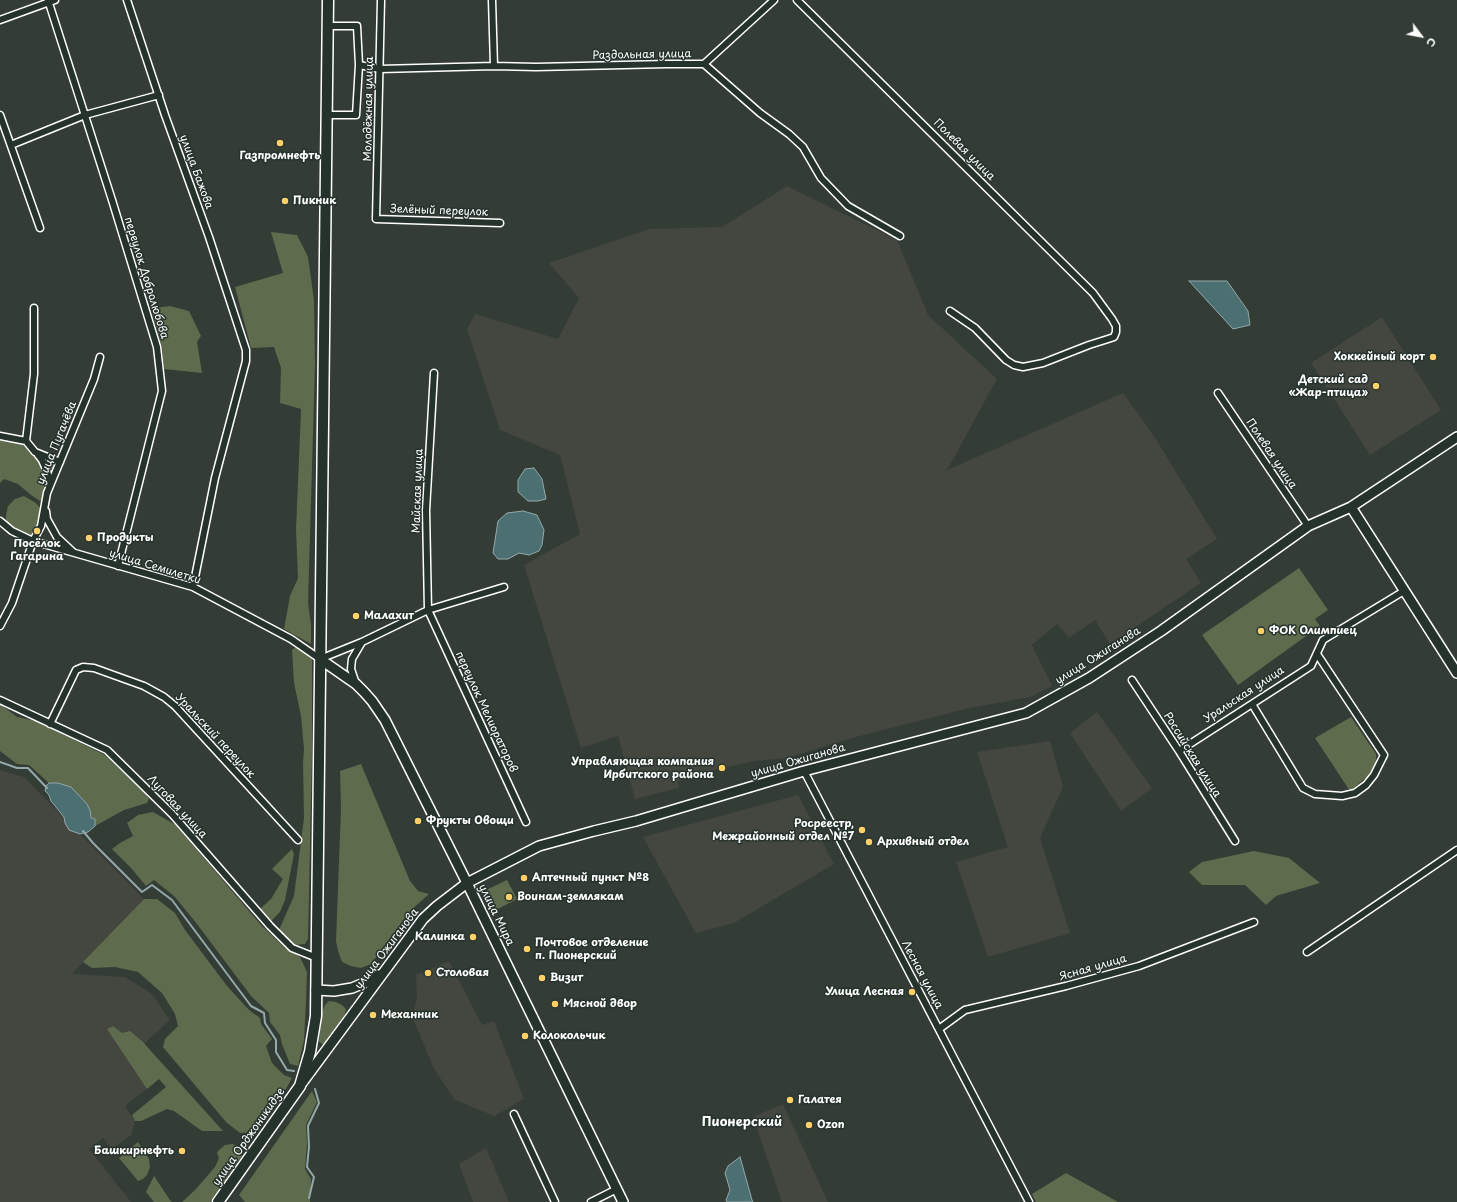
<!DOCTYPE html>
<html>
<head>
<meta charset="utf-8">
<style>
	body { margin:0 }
	#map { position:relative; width:1457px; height:1202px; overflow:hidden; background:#343c36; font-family:"Playpen Sans",sans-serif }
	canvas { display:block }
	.north { position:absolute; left:1401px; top:16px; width:40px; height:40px; -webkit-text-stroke:3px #26332d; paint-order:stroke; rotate:122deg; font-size:11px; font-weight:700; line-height:16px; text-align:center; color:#fff }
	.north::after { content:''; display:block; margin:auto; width:14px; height:18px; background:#fff; clip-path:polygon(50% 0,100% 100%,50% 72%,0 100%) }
</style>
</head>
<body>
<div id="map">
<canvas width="1457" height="1202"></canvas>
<div class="north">С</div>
</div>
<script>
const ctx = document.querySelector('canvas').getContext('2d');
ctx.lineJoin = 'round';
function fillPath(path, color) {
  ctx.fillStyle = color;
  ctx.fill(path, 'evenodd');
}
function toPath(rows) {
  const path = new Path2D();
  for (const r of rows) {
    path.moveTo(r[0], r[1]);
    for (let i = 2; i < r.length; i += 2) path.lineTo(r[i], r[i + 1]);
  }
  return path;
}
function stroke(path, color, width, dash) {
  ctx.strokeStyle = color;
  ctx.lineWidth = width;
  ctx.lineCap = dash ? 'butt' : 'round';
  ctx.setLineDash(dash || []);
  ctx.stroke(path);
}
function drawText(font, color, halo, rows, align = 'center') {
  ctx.font = font + ' "Playpen Sans",sans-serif';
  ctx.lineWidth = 3;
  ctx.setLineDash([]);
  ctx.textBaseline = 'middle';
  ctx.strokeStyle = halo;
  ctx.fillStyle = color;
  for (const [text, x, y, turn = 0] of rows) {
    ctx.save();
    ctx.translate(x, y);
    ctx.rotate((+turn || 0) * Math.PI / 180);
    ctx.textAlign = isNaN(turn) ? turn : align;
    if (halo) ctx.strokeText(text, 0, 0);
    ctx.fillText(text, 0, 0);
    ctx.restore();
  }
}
fillPath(toPath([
	[787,186,897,240,928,315,997,379,947,470,1123,393,1154,436,1217,539,1186,559,1201,583,1110,644,1095,620,1069,638,1057,624,1032,645,1052,686,1030,697,965,709,852,738,787,758,755,761,715,770,678,781,679,788,635,799,618,736,581,748,524,565,580,534,560,455,500,430,467,329,475,314,558,339,579,298,549,263,649,229,722,227],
	[1382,317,1441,410,1370,455,1311,363],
	[1097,712,1152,788,1121,811,1070,733],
	[1050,741,1063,787,1040,838,1070,933,988,957,956,862,1008,847,977,752],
	[0,770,24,777,144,899,72,974,125,977,152,994,170,1020,144,1044,159,1079,125,1106,135,1121,132,1134,112,1149,103,1138,89,1149,131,1202,0,1202],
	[798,795,834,864,734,923,696,933,643,837],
	[449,961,482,1025,494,1021,524,1099,494,1116,455,1100,434,1069,412,1016,417,999,416,975],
	[783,1104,828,1202,782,1202,753,1117],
	[486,1148,509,1202,473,1202,459,1164]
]), '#444640');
fillPath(toPath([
	[271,232,297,235,308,257,314,300,315,365,308,603,311,625,311,644,284,629,290,596,298,578,296,530,301,409,280,403,281,368,274,347,251,348,235,287,283,273],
	[170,306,189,311,201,336,197,342,202,373,164,369,162,348,152,311,155,308],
	[0,438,21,443,32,452,54,464,55,470,47,481,43,503,31,495,18,484,4,479,0,483],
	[24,496,36,503,42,510,41,520,33,538,12,527,6,521,6,515,8,506,15,499],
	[1299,568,1328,610,1315,619,1320,626,1238,685,1202,635],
	[296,647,312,654,312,753,308,939,305,944,295,945,285,939,279,930,294,896,304,818,303,763,304,749,301,716,294,683,292,650],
	[0,704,17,717,36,721,105,755,145,793,149,799,147,803,124,810,95,826,95,819,91,818,90,810,87,804,80,797,59,783,49,783,29,765,17,764,0,751],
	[1351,717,1376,754,1376,759,1375,765,1367,777,1350,791,1315,738],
	[361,764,410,881,418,891,429,894,410,911,371,964,361,968,351,966,342,962,338,951,336,941,341,808,340,771],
	[153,812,176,825,261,925,285,948,300,957,307,972,306,1003,304,1040,298,1066,290,1064,282,1044,280,1035,270,1022,269,1013,251,996,197,924,174,896,154,880,146,886,131,868,112,849,120,843,133,836,127,823,138,815],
	[292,849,294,854,285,900,280,912,270,922,260,909,271,899,283,879,272,869],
	[1254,851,1289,858,1320,883,1276,896,1266,905,1245,885,1202,885,1189,872,1202,862],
	[507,880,517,899,494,911,484,891],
	[144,899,157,899,175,913,185,930,227,986,249,1010,260,1018,261,1024,272,1039,266,1046,272,1063,284,1075,292,1078,281,1098,267,1119,254,1132,240,1133,226,1122,163,1047,165,1039,178,1026,175,1014,162,993,138,972,115,967,92,968,83,962],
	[329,1001,336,1002,342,1005,346,1009,345,1014,326,1044,322,1044,319,1041,322,1012,325,1005],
	[113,1026,122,1033,130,1031,142,1041,223,1131,202,1131,174,1111,167,1109,141,1121,135,1121,132,1115,166,1087,159,1079,147,1089,107,1029],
	[312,1091,317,1102,306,1125,307,1143,305,1169,311,1179,310,1202,245,1202,239,1195],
	[138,1142,149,1159,150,1167,147,1175,143,1179,138,1181,119,1158],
	[232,1144,240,1146,242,1156,210,1202,182,1202,195,1190,215,1167,219,1158,217,1153,219,1150,225,1145],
	[1066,1173,1118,1202,1036,1202,1032,1194],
	[154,1176,170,1200,172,1202,154,1202,146,1192]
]), '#5e6b4c');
const water = toPath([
	[1189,281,1227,281,1248,311,1250,325,1233,329,1189,281],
	[534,468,542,479,546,499,538,501,528,501,518,492,518,480,525,469,534,468],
	[523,511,537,515,544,530,542,545,539,551,529,555,519,553,508,559,498,559,493,553,498,521,507,513,523,511],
	[49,783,58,783,71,787,87,804,90,810,91,818,95,819,95,826,88,832,80,834,69,830,65,823,64,817,51,801,49,795,45,791,46,786,49,783],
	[740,1157,752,1200,753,1202,727,1202,726,1200,730,1190,725,1173,728,1166,740,1157]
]);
fillPath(water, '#4c6f72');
stroke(water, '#94a9aa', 1);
stroke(toPath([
	[0,762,17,768,28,768,47,788],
	[83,831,93,843,142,892,152,885,172,900,251,1006,264,1013,265,1023,276,1040,276,1052,287,1070,294,1071],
	[309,1198,314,1177,307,1167,309,1147,308,1126,319,1103,315,1089]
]), '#94a9aa', 2);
const street = toPath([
	[48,0,112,200,157,347,162,391,118,566],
	[127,0,165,115,209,237,246,350,246,361,215,478,193,587],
	[381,0,376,219,500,223],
	[492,0,494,66],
	[797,0,1093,293,1112,319,1116,326,1116,332,1114,337,1108,339,1089,345,1043,363,1023,367,1014,365,1006,360,975,328,950,311],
	[0,20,55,0],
	[704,64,774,0],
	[359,65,380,69,494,66,536,67,667,64,704,64,760,113,789,134,803,147,821,178,848,206,900,236],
	[0,115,40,228],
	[326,115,356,115,359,65,357,26,327,26],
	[11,145,85,115,159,95],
	[434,373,426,510,428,610,526,822],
	[1218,393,1308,526],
	[0,436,26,441,35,452,60,462],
	[26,441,34,374,34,308],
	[38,455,42,460,46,469,50,480,50,485],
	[46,511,47,519,57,537,73,552],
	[0,521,12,531,33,541,193,587,291,639,320,659,362,642,428,610,504,587],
	[0,626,12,603,33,541,41,526,47,493,94,379,100,357],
	[1132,680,1179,751,1235,841],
	[356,684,351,669,352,659,362,642],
	[0,700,107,750,172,814,270,926,292,948,317,958],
	[1252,704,1303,788,1315,794,1342,796,1355,793,1366,785,1374,775,1384,755,1317,654],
	[50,724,76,670,83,667,94,668,144,686,164,697,175,706,298,840],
	[1179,751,1311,666,1323,640,1404,591],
	[804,771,1029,1202],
	[1307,952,1457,850],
	[939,1029,965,1010,1066,986,1139,966,1254,922],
	[514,1114,555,1202],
	[591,1202,617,1189]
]);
const secondary = toPath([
	[1351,507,1457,673],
	[320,659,356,684,364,692,372,701,385,720,467,883,623,1202],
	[316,990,334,991,352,988,369,981,379,975],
	[302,1083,423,919,437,906,467,883,539,846,594,831,636,821,804,771,1026,713,1089,678,1161,631,1308,526,1351,507,1457,437]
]);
const primary = toPath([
	[218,1202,300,1086,310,1052,316,1016,328,0]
]);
stroke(street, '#fff', 9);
stroke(secondary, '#fff', 12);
stroke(primary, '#fff', 13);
stroke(street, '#26332d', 6);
stroke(secondary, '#26332d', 9);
stroke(primary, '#26332d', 10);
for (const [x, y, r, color] of [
	[280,143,4,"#ffd166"],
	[285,201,4,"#ffd166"],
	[1433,357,4,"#ffd166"],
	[1376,386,4,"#ffd166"],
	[37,531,4,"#ffd166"],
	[89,538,4,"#ffd166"],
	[356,616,4,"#ffd166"],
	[1261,631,4,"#ffd166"],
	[722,768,4,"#ffd166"],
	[418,821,4,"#ffd166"],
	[862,830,4,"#ffd166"],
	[869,842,4,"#ffd166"],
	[524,878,4,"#ffd166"],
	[509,897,4,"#ffd166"],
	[473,937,4,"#ffd166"],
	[527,949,4,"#ffd166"],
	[428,973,4,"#ffd166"],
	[542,978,4,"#ffd166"],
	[912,992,4,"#ffd166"],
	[555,1004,4,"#ffd166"],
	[373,1015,4,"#ffd166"],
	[525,1036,4,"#ffd166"],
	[790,1100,4,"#ffd166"],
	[809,1125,4,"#ffd166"],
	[182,1151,4,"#ffd166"]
]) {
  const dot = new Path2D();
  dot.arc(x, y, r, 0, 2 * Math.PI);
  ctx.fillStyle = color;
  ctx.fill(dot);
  stroke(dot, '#26332d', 1.5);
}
drawText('11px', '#fff', '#26332d', [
	["Раздольная улица",642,55,-1],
	["Молодёжная улица",369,109,-89],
	["Полевая улица",964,150,45],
	["улица Бажова",196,172,70],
	["Зелёный переулок",439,211,2],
	["переулок Добролюбова",146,278,73],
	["улица Пугачёва",57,443,-68],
	["Полевая улица",1271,454,56],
	["Майская улица",418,491,-88],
	["улица Семилетки",155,567,17],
	["улица Ожиганова",1098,656,-32],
	["Уральская улица",1244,695,-33],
	["переулок Мелиораторов",486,712,65],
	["Уральский переулок",215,736,47],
	["Российская улица",1192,755,58],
	["улица Ожиганова",798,761,-16],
	["Луговая улица",177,807,47],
	["улица Мира",496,915,64],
	["улица Ожиганова",387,949,-53],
	["Ясная улица",1093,968,-16],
	["Лесная улица",922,975,62],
	["улица Орджоникидзе",249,1137,-55]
]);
drawText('bold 11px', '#fff', '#26332d', [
	["Газпромнефть",280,156,"center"],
	["Пикник",293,201],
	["Хоккейный корт",1425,357,"right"],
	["Детский сад",1368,380,"right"],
	["«Жар-птица»",1368,393,"right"],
	["Продукты",97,538],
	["Посёлок",37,544,"center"],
	["Гагарина",37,557,"center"],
	["Малахит",364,616],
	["ФОК Олимпиец",1269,631],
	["Управляющая компания",714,762,"right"],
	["Ирбитского района",714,775,"right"],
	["Фрукты Овощи",426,821],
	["Росреестр,",854,824,"right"],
	["Межрайонный отдел №7",854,837,"right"],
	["Архивный отдел",877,842],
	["Аптечный пункт №8",532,878],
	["Воинам-землякам",517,897],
	["Калинка",465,937,"right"],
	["Почтовое отделение",535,943],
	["п. Пионерский",535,956],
	["Столовая",436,973],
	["Визит",550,978],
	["Улица Лесная",904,992,"right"],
	["Мясной двор",563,1004],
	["Механник",381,1015],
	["Колокольчик",533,1036],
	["Галатея",798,1100],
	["Ozon",817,1125],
	["Башкирнефть",174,1151,"right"]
], 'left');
drawText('bold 13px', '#fff', '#26332d', [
	["Пионерский",742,1122]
]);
</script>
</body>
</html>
